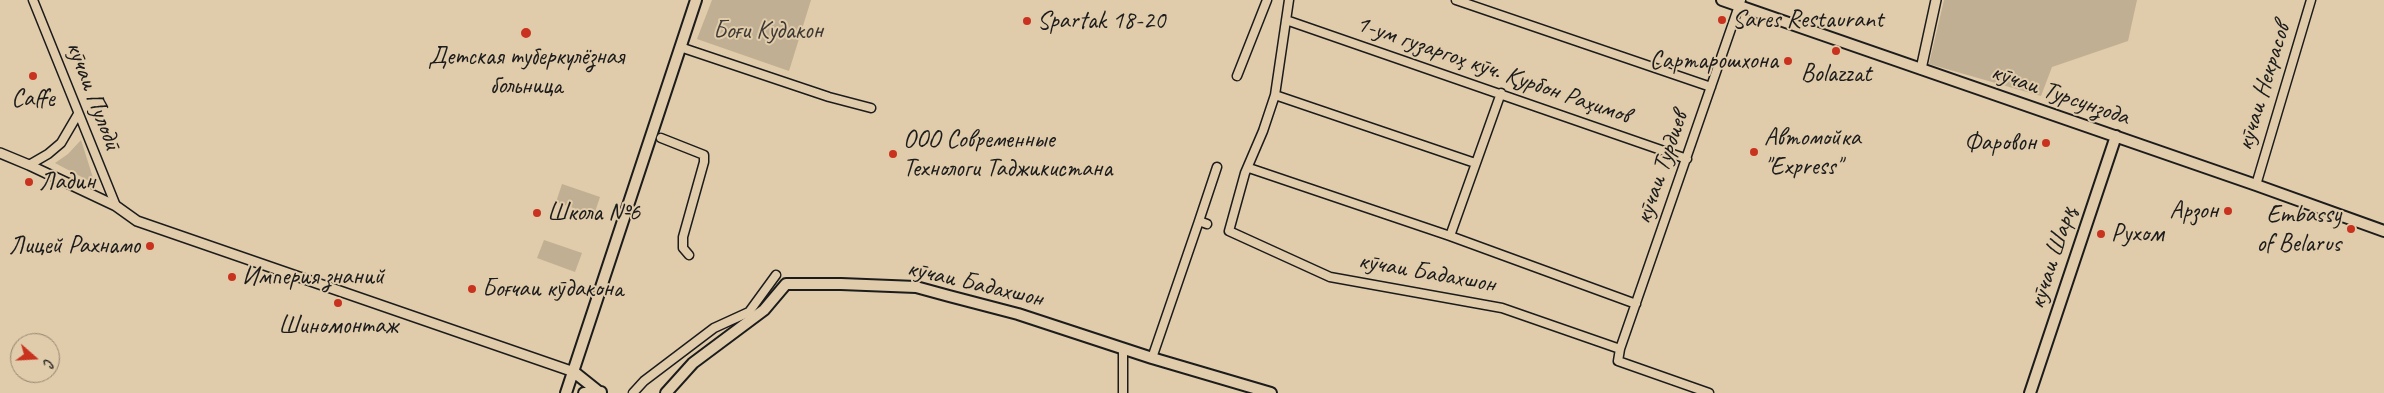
<!DOCTYPE html>
<html>
<head>
<meta charset="utf-8">
<style>
	body { margin:0 }
	#map { position:relative; width:2384px; height:393px; overflow:hidden; background:#e0cbaa; font-family:Caveat,sans-serif }
	canvas { display:block }
	.north { position:absolute; left:10px; top:333px; width:50px; height:50px; box-sizing:border-box; background:#e0cbaa; border:1px solid #928571; border-radius:50%; rotate:109deg; font-size:14px; font-weight:700; line-height:20px; text-align:center; color:#1c1c1c }
	.north::after { content:''; display:block; margin:auto; width:18px; height:22px; background:#c8321e; clip-path:polygon(50% 0,100% 100%,50% 72%,0 100%) }
</style>
</head>
<body>
<div id="map">
<canvas width="2384" height="393"></canvas>
<div class="north">С</div>
</div>
<script>
const ctx = document.querySelector('canvas').getContext('2d');
ctx.lineJoin = 'round';
function fillPath(path, color) {
  ctx.fillStyle = color;
  ctx.fill(path, 'evenodd');
}
function toPath(rows) {
  const path = new Path2D();
  for (const r of rows) {
    path.moveTo(r[0], r[1]);
    for (let i = 2; i < r.length; i += 2) path.lineTo(r[i], r[i + 1]);
  }
  return path;
}
function stroke(path, color, width, dash) {
  ctx.strokeStyle = color;
  ctx.lineWidth = width;
  ctx.lineCap = dash ? 'butt' : 'round';
  ctx.setLineDash(dash || []);
  ctx.stroke(path);
}
function drawText(font, color, halo, rows, align = 'center') {
  ctx.font = font + ' Caveat,sans-serif';
  ctx.lineWidth = 4;
  ctx.setLineDash([]);
  ctx.textBaseline = 'middle';
  ctx.strokeStyle = halo;
  ctx.fillStyle = color;
  for (const [text, x, y, turn = 0] of rows) {
    ctx.save();
    ctx.translate(x, y);
    ctx.rotate((+turn || 0) * Math.PI / 180);
    ctx.textAlign = isNaN(turn) ? turn : align;
    if (halo) ctx.strokeText(text, 0, 0);
    ctx.fillText(text, 0, 0);
    ctx.restore();
  }
}
fillPath(toPath([
	[712,0,811,0,789,71,697,39],
	[1944,0,2137,0,2128,41,2052,67,2041,96,1929,64],
	[81,140,95,184,55,163,68,154],
	[562,184,600,197,594,215,556,202],
	[544,240,582,253,575,272,537,258]
]), '#c0af92');
const minor = toPath([
	[33,0,116,206],
	[1289,0,1275,95,1263,131,1245,173,1229,231,1330,277,1502,308,1620,349],
	[1456,0,1711,87],
	[1286,20,1687,159],
	[680,47,829,97,871,108],
	[1237,76,1267,0],
	[1275,95,1475,163],
	[661,138,704,155,704,162,683,237,683,248,689,255],
	[29,165,48,154,61,143,78,114],
	[1249,168,1450,236,1636,304],
	[2256,185,2311,0],
	[1199,221,1217,167],
	[1450,236,1501,93],
	[1152,358,1199,221,1207,224],
	[633,393,644,381,714,328,749,312,776,275],
	[1123,393,1123,348],
	[1709,393,1618,361,1620,349,1741,0]
]);
const tertiary = toPath([
	[1921,69,1936,0],
	[0,153,29,165,116,206,137,221,574,372]
]);
const secondary = toPath([
	[1722,0,2256,185,2384,231],
	[574,372,599,392],
	[566,393,696,0],
	[584,393,601,392],
	[666,393,693,363,764,310,786,284,841,284,916,287,949,296,1018,314,1152,358,1271,393],
	[2030,393,2116,136]
]);
stroke(minor, '#1c1c1c', 11);
stroke(tertiary, '#1c1c1c', 12);
stroke(secondary, '#1c1c1c', 14);
stroke(minor, '#e0cbaa', 8);
stroke(tertiary, '#e0cbaa', 9);
stroke(secondary, '#e0cbaa', 10);
for (const [x, y, r, color] of [
	[1722,20,5,"#c8321e"],
	[1027,21,5,"#c8321e"],
	[526,33,6,"#c8321e"],
	[1836,51,5,"#c8321e"],
	[1788,61,5,"#c8321e"],
	[33,76,5,"#c8321e"],
	[2046,143,5,"#c8321e"],
	[1754,152,5,"#c8321e"],
	[893,154,5,"#c8321e"],
	[29,182,5,"#c8321e"],
	[2228,211,5,"#c8321e"],
	[537,213,5,"#c8321e"],
	[2351,229,5,"#c8321e"],
	[2101,234,5,"#c8321e"],
	[150,246,5,"#c8321e"],
	[232,277,5,"#c8321e"],
	[472,289,5,"#c8321e"],
	[338,303,5,"#c8321e"]
]) {
  const dot = new Path2D();
  dot.arc(x, y, r, 0, 2 * Math.PI);
  ctx.fillStyle = color;
  ctx.fill(dot);
  stroke(dot, '#e0cbaa', 2);
}
drawText('25px', '#1c1c1c', '#e0cbaa', [
	["Sares Restaurant",1732,20],
	["Spartak 18-20",1037,21],
	["Детская туберкулёзная",526,57,"center"],
	["больница",526,86,"center"],
	["Сартарошхона",1778,61,"right"],
	["Bolazzat",1836,74,"center"],
	["Caffe",33,99,"center"],
	["Автомойка",1764,138],
	["\"Express\"",1764,167],
	["ООО Современные",903,140],
	["Технологи Таджикистана",903,169],
	["Фаровон",2036,143,"right"],
	["Ладин",39,182],
	["Арзон",2218,211,"right"],
	["Школа №6",547,213],
	["Embassy",2341,215,"right"],
	["of Belarus",2341,244,"right"],
	["Рухом",2111,234],
	["Лицей Рахнамо",140,246,"right"],
	["Империя знаний",242,277],
	["Боғчаи кӯдакона",482,289],
	["Шиномонтаж",338,326,"center"]
], 'left');
drawText('25px', '#3d3934', '#e0cbaa', [
	["Боғи Кудакон",768,31]
]);
drawText('25px', '#1c1c1c', '#e0cbaa', [
	["1-ум гузаргоҳ кӯч. Қурбон Раҳимов",1493,70,19],
	["кӯчаи Некрасов",2264,87,-73],
	["кӯчаи Турсунзода",2060,95,19],
	["кӯчаи Пулодӣ",93,96,69],
	["кӯчаи Турдиев",1662,168,-71],
	["кӯчаи Шарқ",2053,258,-72],
	["кӯчаи Бадахшон",1427,273,10],
	["кӯчаи Бадахшон",975,284,13]
]);
</script>
</body>
</html>
